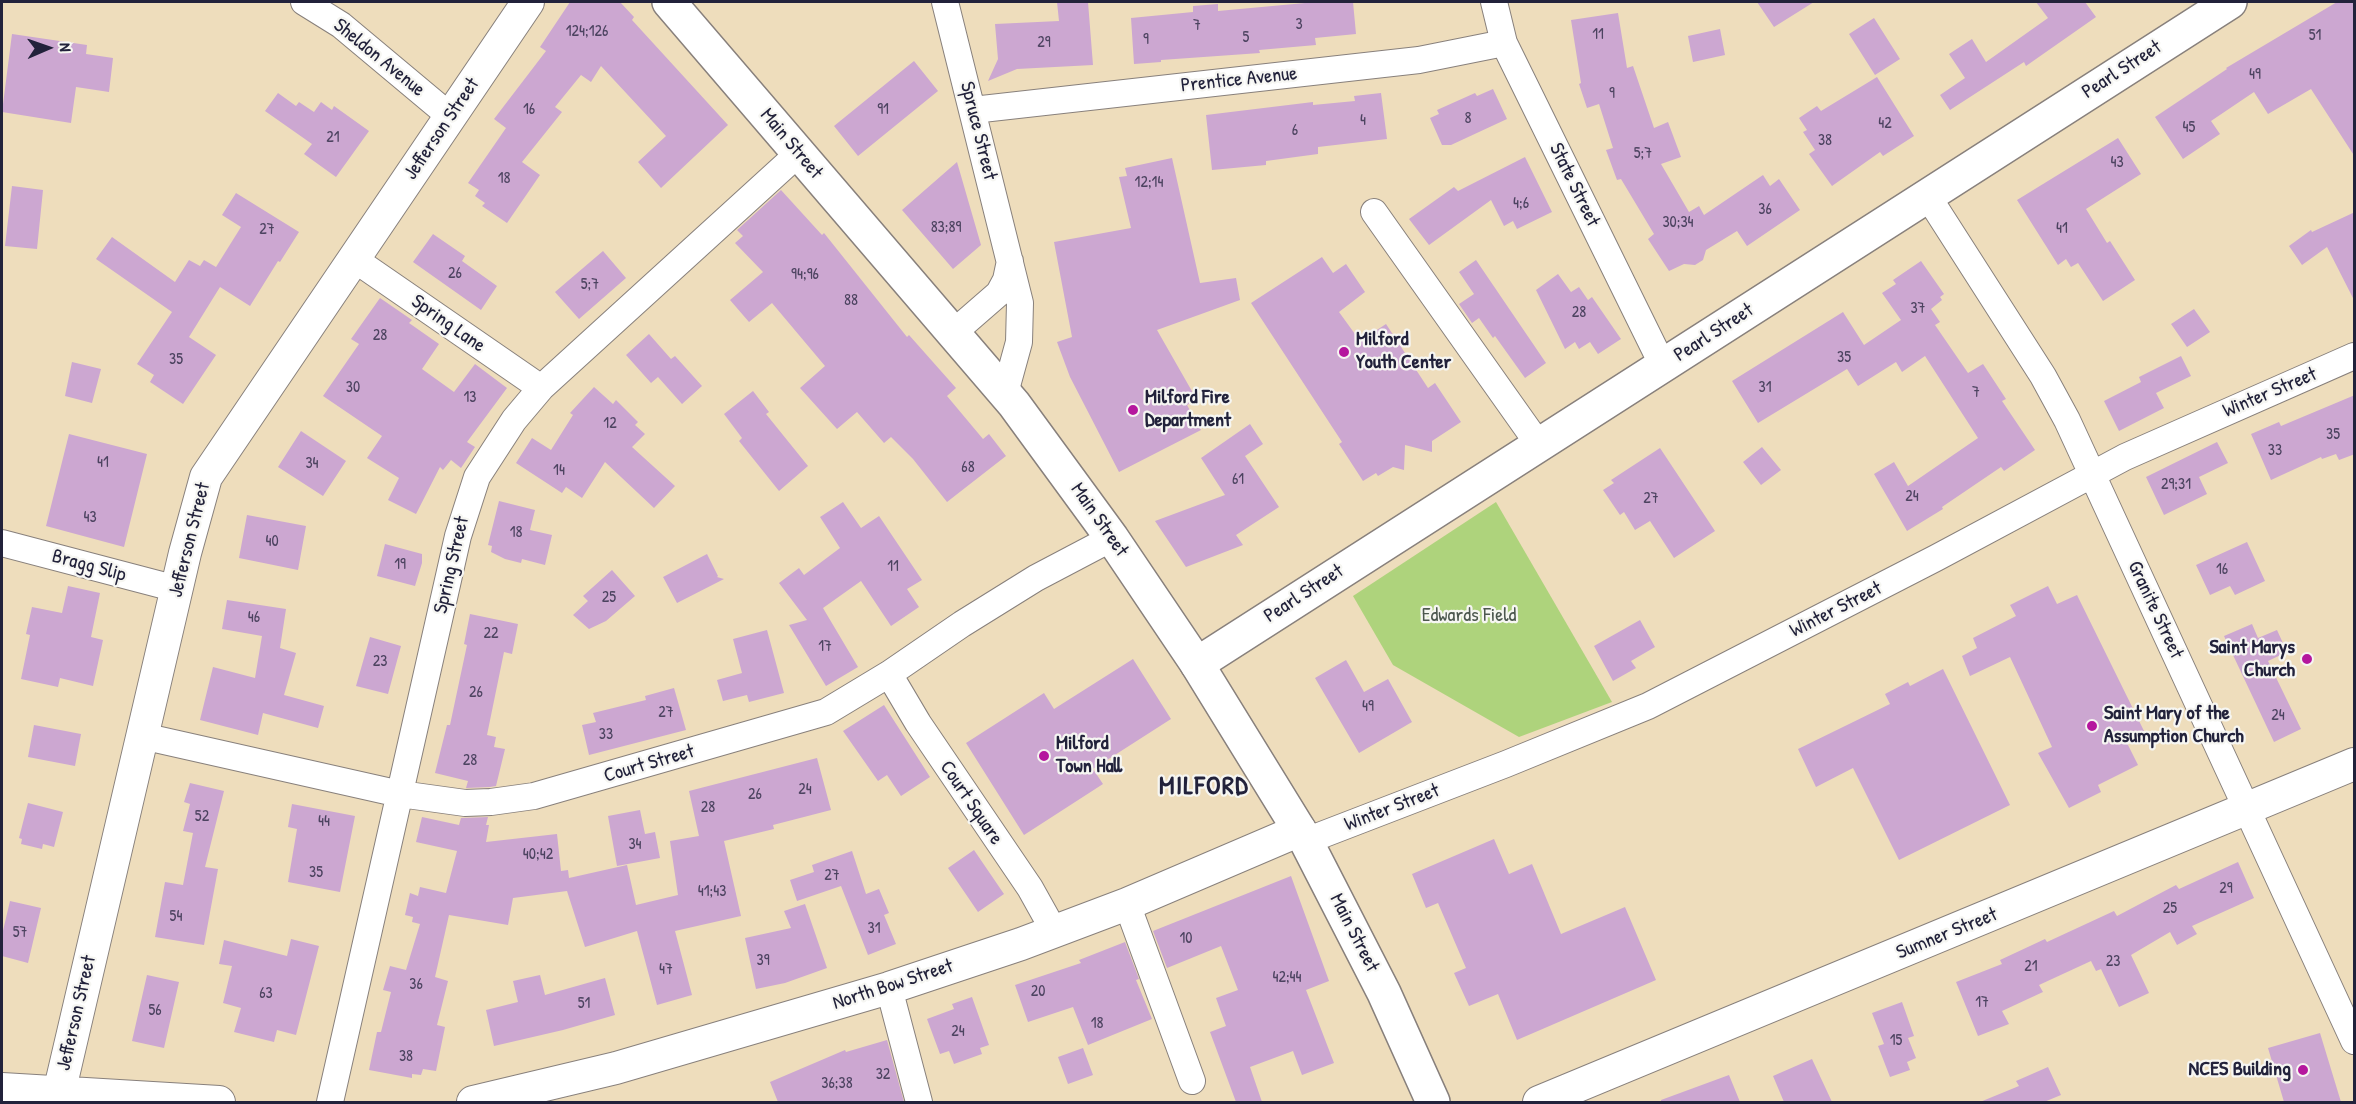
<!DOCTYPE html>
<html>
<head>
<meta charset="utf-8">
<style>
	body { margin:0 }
	#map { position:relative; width:2356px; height:1104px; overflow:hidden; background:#eeddbc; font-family:"Patrick Hand",sans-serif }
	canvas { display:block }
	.frame { position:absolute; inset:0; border:3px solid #22223b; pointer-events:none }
	.north { position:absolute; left:18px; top:18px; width:60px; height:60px; -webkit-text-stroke:4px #f6f6f2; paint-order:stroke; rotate:88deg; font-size:16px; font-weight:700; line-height:24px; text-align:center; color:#22223b }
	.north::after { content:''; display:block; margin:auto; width:21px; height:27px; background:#22223b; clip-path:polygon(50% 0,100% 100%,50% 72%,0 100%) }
</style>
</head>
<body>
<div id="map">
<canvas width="2356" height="1104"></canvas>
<div class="frame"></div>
<div class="north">N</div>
</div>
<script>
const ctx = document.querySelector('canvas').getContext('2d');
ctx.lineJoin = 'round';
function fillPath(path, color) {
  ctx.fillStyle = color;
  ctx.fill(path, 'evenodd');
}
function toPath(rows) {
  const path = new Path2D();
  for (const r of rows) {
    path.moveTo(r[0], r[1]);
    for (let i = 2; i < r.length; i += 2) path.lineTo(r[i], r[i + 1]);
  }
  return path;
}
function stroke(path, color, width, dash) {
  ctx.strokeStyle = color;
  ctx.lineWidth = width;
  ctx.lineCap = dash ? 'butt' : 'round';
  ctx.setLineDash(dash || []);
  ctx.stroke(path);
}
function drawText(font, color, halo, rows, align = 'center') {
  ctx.font = font + ' "Patrick Hand",sans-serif';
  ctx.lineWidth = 4.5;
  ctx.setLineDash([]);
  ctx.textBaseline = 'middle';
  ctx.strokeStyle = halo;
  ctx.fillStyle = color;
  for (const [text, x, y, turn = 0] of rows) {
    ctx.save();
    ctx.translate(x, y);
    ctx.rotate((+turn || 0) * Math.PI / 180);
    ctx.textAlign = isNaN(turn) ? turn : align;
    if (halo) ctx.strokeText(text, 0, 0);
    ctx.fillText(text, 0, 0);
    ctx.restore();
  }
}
fillPath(toPath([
	[1496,502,1612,702,1519,737,1393,665,1353,596]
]), '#aed37c');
fillPath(toPath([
	[570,2,620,2,634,17,632,20,728,125,661,188,638,162,666,136,601,66,591,82,581,75,555,107,562,112,522,162,540,175,507,223,482,206,485,203,475,196,479,190,468,183,506,128,494,119,546,51,540,47],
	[1057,2,1088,2,1093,65,1017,69,988,81,998,59,995,24,1059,21],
	[1316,2,1353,2,1356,34,1315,38,1316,45,1259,50,1260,53,1161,60,1161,62,1134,64,1131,18,1193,12,1193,6,1218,4,1218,11],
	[1757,2,1814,2,1774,27],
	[2036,2,2085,2,2096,17,2026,66,2024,62,1950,110,1940,95,1965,78,1949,54,1972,39,1986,62,2048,18],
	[2337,2,2355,2,2355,157,2311,89,2268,114,2254,92,2211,121,2220,134,2183,159,2155,117,2227,69,2226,68],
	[1618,13,1627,68,1633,66,1654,128,1668,122,1681,157,1661,164,1689,212,1699,206,1704,215,1763,175,1770,186,1779,179,1800,210,1747,246,1737,231,1706,250,1703,260,1695,265,1684,264,1669,271,1648,239,1654,234,1621,179,1617,180,1606,150,1613,148,1599,104,1587,108,1579,84,1581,83,1571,20],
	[1874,18,1900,59,1875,75,1849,34],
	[1720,29,1725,55,1693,62,1688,36],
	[12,34,87,45,86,54,113,58,109,92,76,87,71,123,2,112],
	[914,61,938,91,858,156,834,126],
	[1877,77,1914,136,1883,156,1880,152,1832,186,1809,154,1815,150,1803,132,1807,130,1799,118,1817,106,1821,111],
	[1493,89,1507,119,1451,145,1442,145,1430,118,1439,114,1437,110,1475,93,1477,96],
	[278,93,296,106,299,102,314,112,321,102,332,110,334,106,369,131,336,177,304,154,312,144,265,111],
	[1381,93,1387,139,1318,147,1318,154,1266,161,1266,165,1212,170,1206,115,1313,102,1313,105,1355,101,1354,96],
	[2118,138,2141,174,2086,209,2107,243,2110,241,2135,280,2103,301,2078,263,2071,267,2066,259,2058,265,2017,200],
	[1525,157,1552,212,1517,229,1513,221,1504,226,1491,200,1429,245,1409,219,1454,187,1458,191],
	[1172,158,1200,283,1236,278,1240,300,1157,330,1197,400,1187,405,1201,430,1119,472,1070,377,1057,342,1072,337,1054,242,1131,228,1119,177,1127,176,1125,168],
	[957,162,981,245,953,269,902,210],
	[12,186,43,190,37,249,5,246],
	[781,190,822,235,824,233,907,337,909,335,956,388,947,396,983,439,989,434,1006,456,947,502,913,459,891,437,884,443,857,412,837,429,800,388,825,366,772,303,749,322,730,300,763,272,735,243,743,236,737,230],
	[236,193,299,232,280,262,278,261,250,306,220,287,189,337,216,355,183,404,150,382,154,375,137,364,172,312,96,259,112,237,175,282,189,260,200,266,204,260,216,267,241,227,222,215],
	[2355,212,2355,302,2327,247,2302,265,2289,246,2311,230,2312,232],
	[433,234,465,256,462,261,497,286,481,310,413,262],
	[603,251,626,278,579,319,555,292],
	[1322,257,1333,273,1346,264,1365,292,1339,312,1360,341,1386,324,1428,388,1435,383,1461,422,1432,441,1432,452,1405,445,1404,470,1393,467,1378,476,1376,473,1363,481,1339,444,1342,442,1251,303],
	[1476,260,1546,363,1525,378,1495,336,1493,338,1479,318,1472,323,1459,304,1474,294,1459,272],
	[1921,261,1944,294,1940,297,1942,300,1931,309,1940,322,1935,325,1968,373,1983,364,2006,399,2002,401,2035,450,2004,471,2001,467,1942,507,1943,509,1907,531,1874,474,1894,462,1908,486,1978,438,1925,356,1902,372,1896,362,1858,386,1847,369,1758,423,1732,381,1843,312,1864,345,1901,320,1882,293,1896,284,1893,280],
	[1558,274,1571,292,1579,287,1588,300,1592,297,1621,339,1598,354,1590,342,1579,349,1575,342,1565,349,1536,290],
	[380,298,412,320,409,323,439,344,422,369,454,392,475,364,507,388,467,442,475,447,461,468,451,460,443,470,440,467,416,514,388,500,399,478,367,458,382,436,323,396,359,344,351,339],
	[2194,309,2210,332,2187,347,2171,324],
	[649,334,671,359,675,356,702,386,682,404,658,377,651,383,626,355],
	[2181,356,2191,376,2156,393,2164,408,2119,431,2104,401,2141,382,2139,377],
	[72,362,101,369,92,403,65,396],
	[594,387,613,404,616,400,638,422,635,425,645,434,632,447,675,486,654,508,605,462,582,498,566,487,562,493,516,463,532,438,551,450,573,415,570,413],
	[753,391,769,412,766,414,808,466,779,491,739,441,742,438,724,414],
	[2355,395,2355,454,2339,460,2336,454,2322,459,2321,457,2271,480,2251,434,2279,422,2281,426],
	[1250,424,1263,444,1245,456,1279,507,1236,535,1243,545,1186,567,1155,521,1225,495,1201,458],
	[301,431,346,461,323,496,278,467],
	[69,434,147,454,124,547,46,526],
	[2217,442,2228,463,2199,477,2207,494,2164,515,2146,477],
	[1762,447,1781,470,1761,485,1743,462],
	[1660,448,1715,531,1674,558,1650,521,1635,530,1624,512,1620,515,1603,490,1614,483,1611,480],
	[499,501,535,510,530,530,552,535,545,565,522,559,521,563,505,559,491,552,492,546,488,545],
	[843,502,861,528,879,516,922,580,907,589,919,607,891,626,861,581,823,608,858,667,826,686,789,625,807,620,779,583,799,568,804,575,840,548,820,517],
	[247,515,306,526,298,570,239,558],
	[2247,542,2265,581,2235,595,2230,586,2210,595,2196,565],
	[385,544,422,554,422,563,415,586,377,576],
	[707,554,718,576,717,577,724,579,677,603,663,577],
	[612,570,635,596,606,621,589,629,573,615,588,601,583,596],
	[68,586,100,593,91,637,103,640,93,686,60,678,58,687,21,679,30,635,26,634,32,607,62,613],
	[2048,586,2057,604,2077,595,2144,731,2126,741,2138,765,2098,785,2101,792,2069,808,2038,753,2052,747,2010,657,1970,676,1962,656,1977,648,1973,638,2016,616,2010,605],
	[227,600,286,609,280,648,296,653,284,695,324,706,318,728,263,713,258,735,200,720,213,667,255,678,262,636,222,629],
	[470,614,518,624,512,654,504,652,487,735,496,737,494,747,505,749,496,786,490,787,466,788,468,781,435,773,447,725,450,725,467,645,464,644],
	[1640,620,1655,647,1631,661,1636,668,1613,681,1594,646],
	[2252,624,2258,638,2277,630,2287,652,2268,661,2301,729,2274,742,2224,636],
	[767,630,784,693,749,702,747,695,723,701,717,680,742,673,733,639],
	[370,637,401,646,388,694,356,686],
	[1133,659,1171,719,1093,769,1103,784,1024,835,966,743,1044,693,1054,709],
	[1346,660,1364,692,1388,679,1412,722,1359,753,1315,678],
	[1943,669,2010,805,1899,860,1853,768,1816,787,1798,749,1890,704,1885,694,1908,682,1910,686],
	[674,688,686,730,589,755,582,725,596,722,593,713,646,700,645,696],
	[884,705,930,777,901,796,887,775,878,781,843,731],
	[34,725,81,734,75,766,28,757],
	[817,758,831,810,773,825,774,829,724,841,741,916,675,931,692,995,657,1005,637,931,585,947,567,891,513,898,508,925,449,915,435,977,448,981,437,1025,445,1027,436,1071,423,1069,421,1075,412,1074,412,1078,369,1070,377,1032,381,1032,391,992,383,990,390,966,406,970,420,924,412,922,413,917,405,915,410,893,418,896,420,887,446,893,457,851,416,842,422,817,459,825,461,818,488,817,486,825,489,825,486,842,557,834,561,871,568,870,569,878,627,865,636,905,678,895,670,841,699,836,689,791],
	[190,783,224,791,205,867,218,869,204,945,155,937,165,882,183,885,193,833,183,831,190,804,184,802],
	[28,803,63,812,54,847,43,844,42,849,21,844,22,839,19,838],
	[292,804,355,816,340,892,288,882,297,829,288,827],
	[640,810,645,834,655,832,660,858,617,866,608,816],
	[1494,839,1509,874,1532,864,1561,934,1625,907,1656,980,1517,1040,1498,994,1469,1006,1454,973,1466,968,1438,903,1426,908,1412,874],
	[974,850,1004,894,978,912,948,868],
	[852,851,866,894,879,889,889,913,884,915,896,944,868,955,841,886,797,901,790,880,814,872,812,865],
	[2238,862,2254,898,2192,926,2197,934,2177,945,2170,932,2131,955,2149,993,2119,1007,2101,969,2096,971,2091,961,2039,985,2043,992,2002,1011,2009,1024,1978,1036,1956,982,2002,964,2000,960,2045,939,2047,942,2114,911,2117,916,2176,885,2179,889],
	[1291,876,1329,981,1306,990,1334,1063,1302,1075,1293,1051,1250,1067,1262,1102,1236,1102,1210,1032,1226,1026,1216,998,1238,990,1221,946,1167,968,1153,931],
	[10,901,41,908,28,963,2,956,2,935],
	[805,904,827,968,785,983,756,989,745,938,791,928,784,911],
	[291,939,319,946,296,1035,277,1030,274,1042,234,1032,241,1008,223,1003,232,966,219,964,224,940,287,956],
	[1125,942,1139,979,1136,980,1152,1019,1088,1045,1073,1007,1028,1022,1015,985,1081,963,1079,960],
	[147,975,179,982,164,1048,132,1041],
	[540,975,545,995,605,978,615,1015,563,1030,494,1046,486,1010,518,1002,513,981],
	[972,997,989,1045,980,1048,982,1054,954,1064,949,1051,940,1054,927,1019,954,1009,952,1004],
	[1902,1002,1914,1036,1908,1038,1916,1058,1907,1062,1910,1070,1890,1077,1878,1046,1884,1044,1872,1013],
	[2320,1033,2341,1102,2284,1102,2268,1048],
	[887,1040,904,1102,778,1102,770,1082,845,1050,846,1052],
	[1083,1048,1093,1075,1068,1084,1058,1057],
	[1812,1059,1832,1102,1784,1102,1773,1076],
	[2048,1067,2061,1095,2044,1102,1980,1102,2019,1086,2016,1081],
	[1729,1075,1740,1102,1661,1102,1661,1100]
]), '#cca7d1');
const minor = toPath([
	[304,2,341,25,451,117],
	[945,2,1020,303,1019,342,1005,393],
	[1494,2,1504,43,1663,366],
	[973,110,1419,60,1504,43],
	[1927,195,2043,376,2067,420,2354,1041],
	[1374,212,1539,445],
	[354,259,541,388],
	[953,333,999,293,1006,280,1010,261],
	[2,543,177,589],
	[889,674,918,723,1030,888,1054,931],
	[142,736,400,794,465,803,491,802,534,796,826,712,889,674,962,624,1036,578,1112,538],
	[1306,841,1506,764,1648,706,1936,558,2125,457,2354,356],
	[1127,904,1192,1081],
	[889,988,919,1102],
	[330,1102,458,536,477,477,514,420,541,388,799,153]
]);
const tertiary = toPath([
	[2,1089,219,1102],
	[59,1093,185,553,206,477,528,2],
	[473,1102,616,1068,889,988,1021,944,1127,904,1300,830],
	[1539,1102,2354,764]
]);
const secondary = toPath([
	[1197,664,2230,2]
]);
const primary = toPath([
	[669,2,1014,404,1112,538,1197,664,1306,841,1384,993,1433,1102]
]);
stroke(minor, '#88807c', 28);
stroke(tertiary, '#88807c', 34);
stroke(secondary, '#88807c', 36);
stroke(primary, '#88807c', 36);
stroke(minor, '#fff', 26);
stroke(tertiary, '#fff', 32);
stroke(secondary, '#fff', 33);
stroke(primary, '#fff', 33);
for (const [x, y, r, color] of [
	[1344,352,6,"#b5179e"],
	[1133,410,6,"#b5179e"],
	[2307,659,6,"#b5179e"],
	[2092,726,6,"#b5179e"],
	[1044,756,6,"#b5179e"],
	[2303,1070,6,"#b5179e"]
]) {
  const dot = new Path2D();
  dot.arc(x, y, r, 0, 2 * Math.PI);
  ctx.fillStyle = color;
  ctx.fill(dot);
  stroke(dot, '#f6f6f2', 2);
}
drawText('16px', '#4c4360', null, [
	["3",1299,25],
	["7",1197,26],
	["124;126",587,32],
	["11",1598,35],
	["51",2315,36],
	["5",1246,38],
	["9",1146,40],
	["29",1044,43],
	["49",2255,75],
	["9",1612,94],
	["16",529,110],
	["91",883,110],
	["8",1468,119],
	["4",1363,121],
	["42",1885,124],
	["45",2189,128],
	["6",1295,131],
	["21",333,138],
	["38",1825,141],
	["5;7",1643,154],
	["43",2117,163],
	["18",504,179],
	["12;14",1149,183],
	["4;6",1521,204],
	["36",1765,210],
	["30;34",1678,223],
	["83;89",946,228],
	["41",2062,229],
	["27",267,230],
	["26",455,274],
	["94;96",805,275],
	["5;7",590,285],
	["88",851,301],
	["37",1918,309],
	["28",1579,313],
	["28",380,336],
	["35",1844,358],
	["35",176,360],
	["30",353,388],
	["31",1765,388],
	["7",1976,393],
	["13",470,398],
	["12",610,424],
	["35",2333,435],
	["33",2275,451],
	["41",103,463],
	["34",312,464],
	["68",968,468],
	["14",559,471],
	["61",1238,480],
	["29;31",2176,485],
	["24",1912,497],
	["27",1651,499],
	["43",90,518],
	["18",516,533],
	["40",272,542],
	["19",400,565],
	["11",893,567],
	["16",2222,570],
	["25",609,598],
	["46",254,618],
	["22",491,634],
	["17",825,647],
	["23",380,662],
	["26",476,693],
	["49",1368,707],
	["27",666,713],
	["24",2278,716],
	["33",606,735],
	["28",470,761],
	["24",805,790],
	["26",755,795],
	["28",708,808],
	["52",202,817],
	["44",324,822],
	["34",635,845],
	["40;42",538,855],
	["35",316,873],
	["27",832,876],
	["29",2226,889],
	["41;43",712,892],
	["25",2170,909],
	["54",176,917],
	["31",874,929],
	["57",20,933],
	["10",1186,939],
	["39",763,961],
	["23",2113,962],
	["21",2031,967],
	["47",666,970],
	["42;44",1287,978],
	["36",416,985],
	["20",1038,992],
	["63",266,994],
	["17",1982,1003],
	["51",584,1004],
	["56",155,1011],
	["18",1097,1024],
	["24",958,1032],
	["15",1896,1041],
	["38",406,1057],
	["32",883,1075],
	["36;38",837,1084]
]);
drawText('20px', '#22223b', '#f6f6f2', [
	["Sheldon Avenue",379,58,39],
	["Pearl Street",2122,70,-33],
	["Prentice Avenue",1239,80,-6],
	["Jefferson Street",442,129,-56],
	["Spruce Street",978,131,76],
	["Main Street",791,144,50],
	["State Street",1574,185,64],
	["Spring Lane",448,324,35],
	["Pearl Street",1714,333,-33],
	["Winter Street",2270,393,-23],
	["Main Street",1099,520,55],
	["Jefferson Street",190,540,-76],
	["Spring Street",452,565,-77],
	["Bragg Slip",89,566,15],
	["Pearl Street",1304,594,-33],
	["Winter Street",1836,610,-27],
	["Granite Street",2155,610,65],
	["Court Street",649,764,-16],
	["Court Square",971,803,56],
	["Winter Street",1392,808,-21],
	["Main Street",1354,933,63],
	["Sumner Street",1947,934,-22],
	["North Bow Street",893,985,-18],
	["Jefferson Street",77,1013,-77]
]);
drawText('bold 20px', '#22223b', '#f6f6f2', [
	["Milford",1356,340],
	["Youth Center",1356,363],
	["Milford Fire",1145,398],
	["Department",1145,421],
	["Saint Marys",2295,648,"right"],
	["Church",2295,671,"right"],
	["Saint Mary of the",2104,714],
	["Assumption Church",2104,737],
	["Milford",1056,744],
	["Town Hall",1056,767],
	["NCES Building",2291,1070,"right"]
], 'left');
drawText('20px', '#4c574e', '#f6f6f2', [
	["Edwards Field",1469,616]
]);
ctx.letterSpacing = '1.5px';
drawText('bold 26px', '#22223b', '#f6f6f2', [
	["MILFORD",1204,787]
]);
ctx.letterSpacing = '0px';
</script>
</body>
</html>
